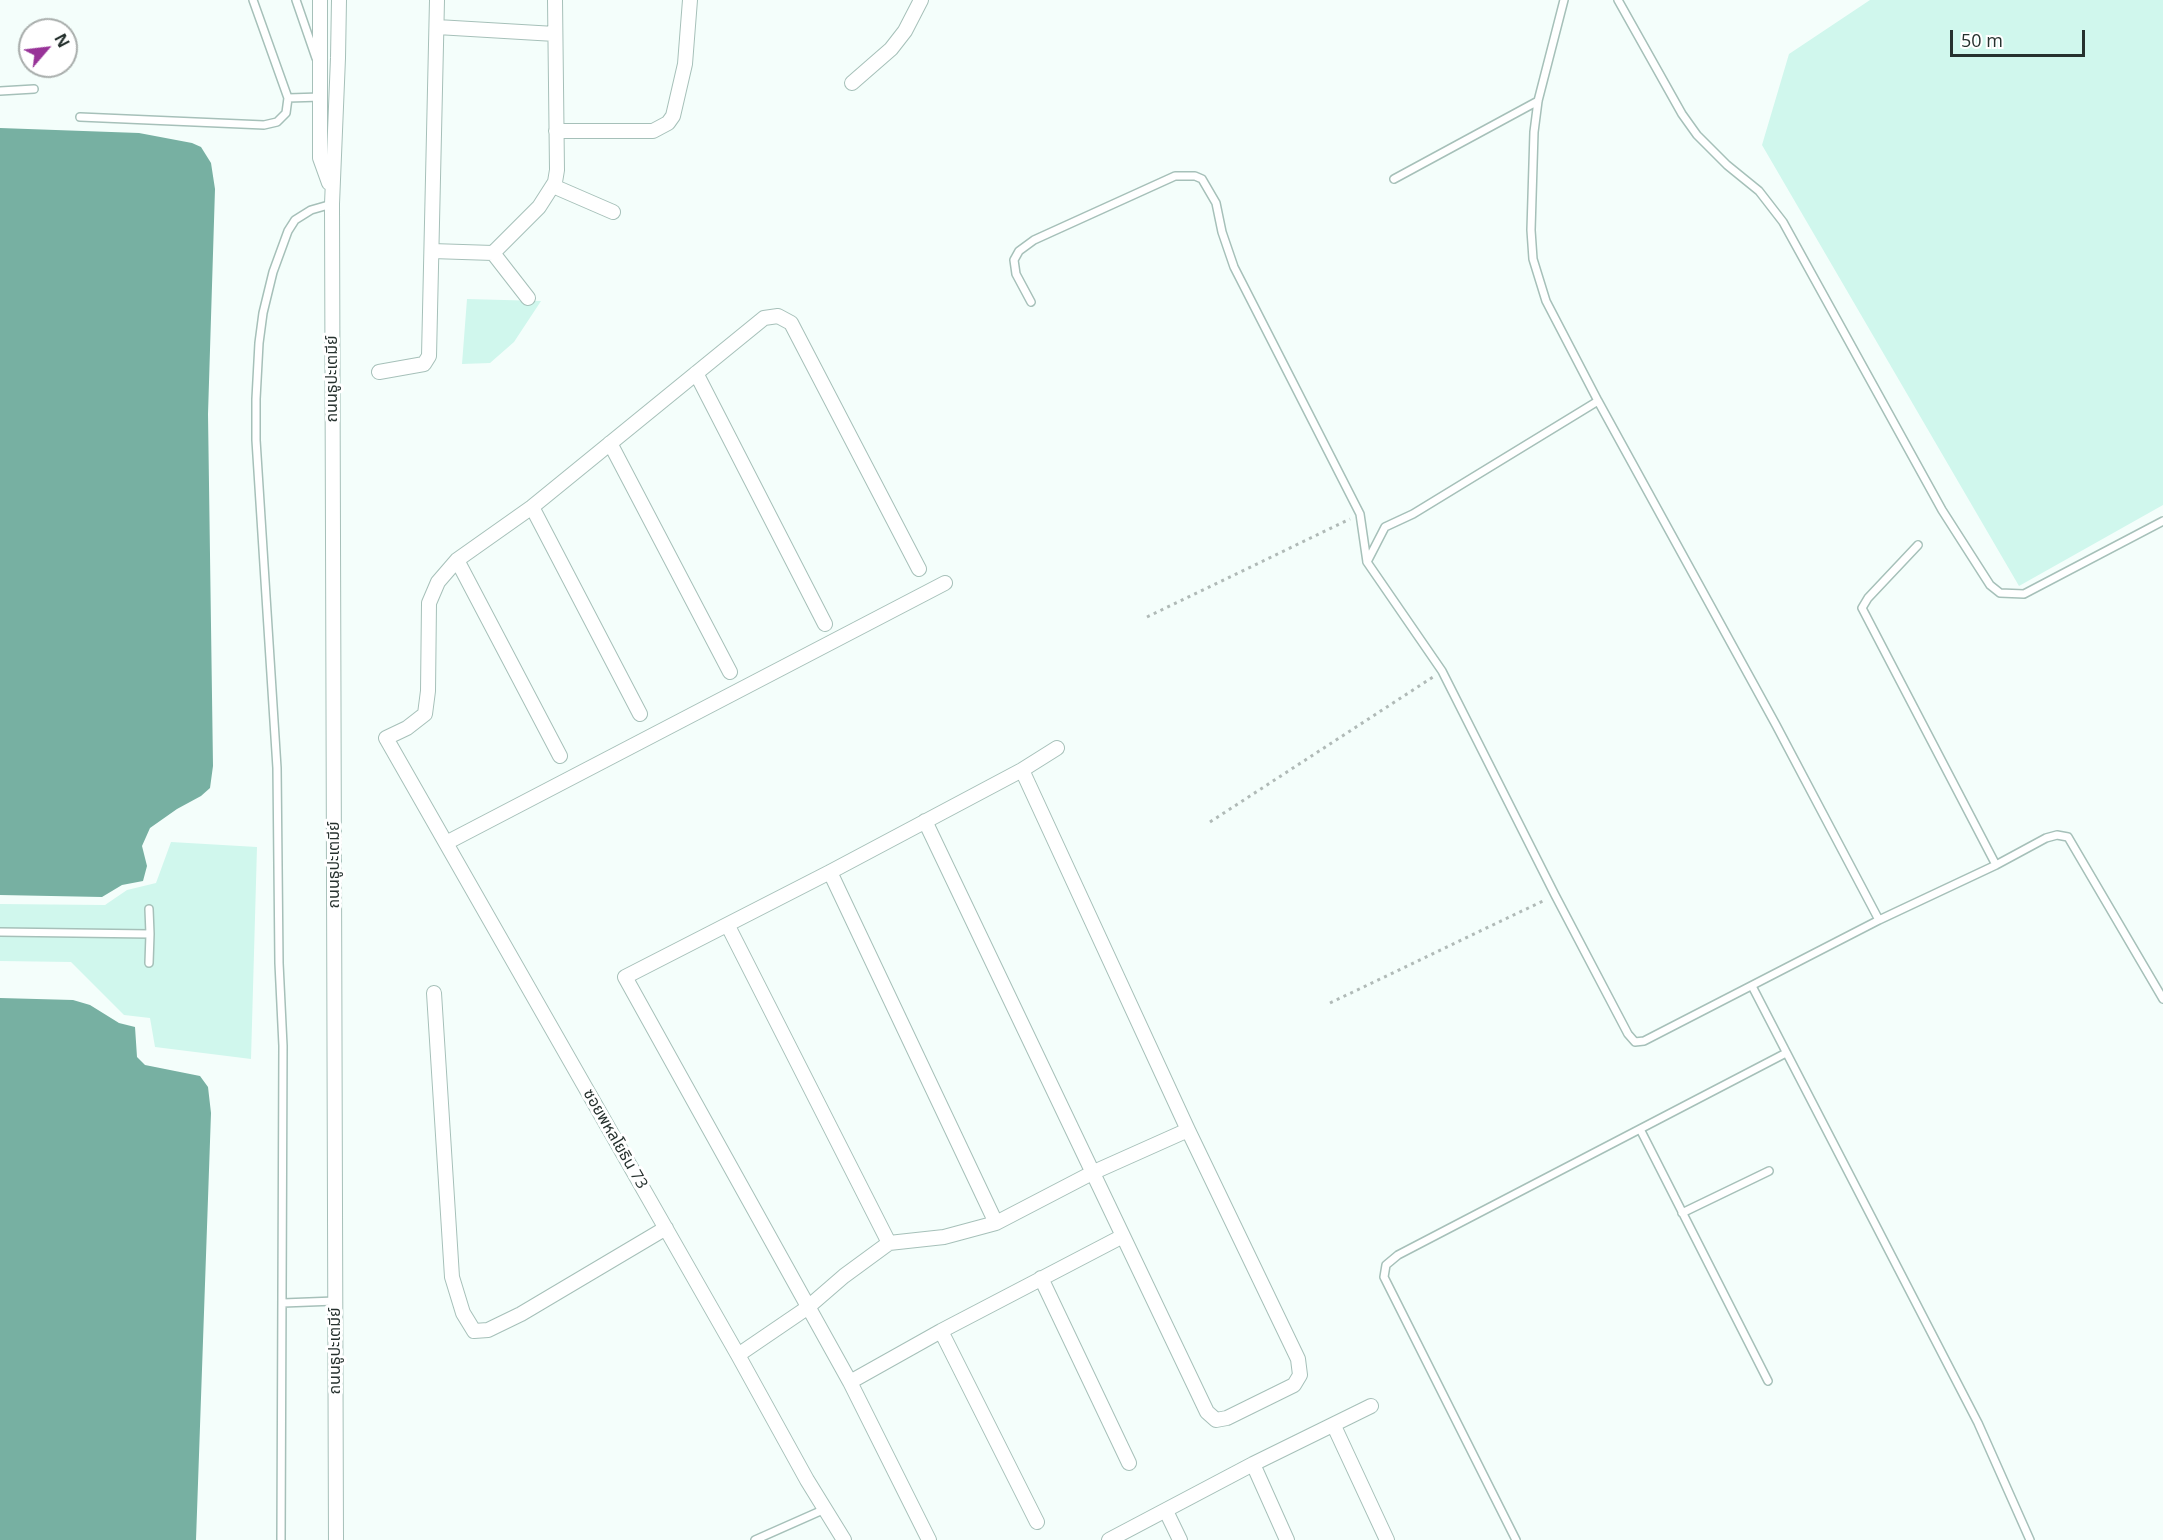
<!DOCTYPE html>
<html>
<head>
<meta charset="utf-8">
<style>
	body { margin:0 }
	#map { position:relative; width:2163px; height:1540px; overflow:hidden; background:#f4fefb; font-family:"Open Sans",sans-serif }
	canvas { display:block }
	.north { position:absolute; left:18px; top:18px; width:60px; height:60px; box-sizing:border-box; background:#fff; border:2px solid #a8adab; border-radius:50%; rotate:62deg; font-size:16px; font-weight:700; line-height:24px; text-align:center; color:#26312e }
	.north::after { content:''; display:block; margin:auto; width:21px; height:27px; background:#983398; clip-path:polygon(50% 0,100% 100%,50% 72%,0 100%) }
	.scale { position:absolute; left:1950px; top:30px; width:135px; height:27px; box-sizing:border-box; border:3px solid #26312e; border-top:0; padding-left:8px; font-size:18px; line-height:21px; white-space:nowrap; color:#26312e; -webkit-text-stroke:4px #fff; paint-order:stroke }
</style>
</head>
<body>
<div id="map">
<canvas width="2163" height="1540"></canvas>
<div class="north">N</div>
<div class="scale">50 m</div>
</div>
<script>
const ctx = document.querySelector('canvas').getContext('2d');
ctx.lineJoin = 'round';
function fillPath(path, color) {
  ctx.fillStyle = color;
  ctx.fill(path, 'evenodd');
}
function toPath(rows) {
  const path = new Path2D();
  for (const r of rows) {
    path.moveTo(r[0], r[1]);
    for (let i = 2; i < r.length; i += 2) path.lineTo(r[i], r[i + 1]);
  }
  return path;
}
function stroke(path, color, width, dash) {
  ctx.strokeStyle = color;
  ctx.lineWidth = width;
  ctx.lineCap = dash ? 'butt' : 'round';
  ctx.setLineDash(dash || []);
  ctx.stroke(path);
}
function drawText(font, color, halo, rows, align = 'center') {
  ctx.font = font + ' "Open Sans","Noto Sans Thai",sans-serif';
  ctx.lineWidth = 6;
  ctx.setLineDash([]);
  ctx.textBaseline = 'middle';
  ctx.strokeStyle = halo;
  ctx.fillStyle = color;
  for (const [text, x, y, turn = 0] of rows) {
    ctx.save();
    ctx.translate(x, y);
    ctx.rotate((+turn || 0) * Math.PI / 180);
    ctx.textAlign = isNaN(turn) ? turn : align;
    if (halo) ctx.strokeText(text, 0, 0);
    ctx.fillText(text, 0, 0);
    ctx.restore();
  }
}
fillPath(toPath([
	[1870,0,2163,0,2163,505,2019,586,1762,145,1789,54],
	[467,299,541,301,514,342,490,363,462,364],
	[171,842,257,847,251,1059,155,1047,150,1018,124,1015,71,962,0,961,0,904,105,905,127,890,156,883]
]), '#d0f7ed');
fillPath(toPath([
	[0,128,139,133,192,143,201,147,211,163,215,189,208,414,213,766,210,788,201,796,177,809,150,828,142,846,147,866,143,881,122,885,102,897,0,895],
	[0,998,73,1000,90,1005,119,1023,135,1027,137,1057,145,1065,200,1076,208,1087,211,1113,196,1540,0,1540]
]), '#77b0a2');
const service = toPath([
	[296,0,316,58],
	[1564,0,1538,101,1534,132,1531,230,1533,259,1546,301,1598,401,1776,725,1879,920],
	[1618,0,1682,114,1697,135,1727,165,1759,191,1783,222,1942,510,1990,585,2000,593,2024,594,2163,521],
	[0,91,34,89],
	[288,98,321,97],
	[80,117,264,125,277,122,286,113,288,98,253,0],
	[1394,179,1538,101],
	[1031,302,1016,274,1014,260,1019,251,1034,240,1175,176,1195,176,1202,179,1216,203,1222,232,1234,267,1360,514,1367,562,1385,527,1413,514,1598,401],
	[1918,545,1868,598,1862,608,1996,865],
	[1367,562,1442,671,1555,895,1628,1034,1635,1042,1644,1041,1879,920,1996,865,2046,838,2057,835,2068,837,2163,999],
	[149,909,150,934],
	[0,932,150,934,149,963],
	[1752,986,1978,1423,2030,1540],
	[1640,1129,1768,1381],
	[1682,1213,1769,1171],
	[283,1303,335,1301],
	[281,1540,283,1046,279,963,277,768,256,440,256,399,259,343,263,313,273,272,288,231,295,220,311,210,332,204],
	[755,1540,825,1509],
	[1516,1540,1384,1277,1386,1265,1398,1255,1786,1053]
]);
const minor = toPath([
	[320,0,320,158,329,183],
	[437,27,555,34],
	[852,83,891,49,905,31,921,0],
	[556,131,653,131,668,123,673,116,685,64,690,0],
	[553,186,613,212],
	[432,251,493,253,539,207,555,182,557,170,555,0],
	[493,253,528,298],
	[379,372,424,364,429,356,437,0],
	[696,373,825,624],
	[610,443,730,672],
	[532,507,640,714],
	[457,560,560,756],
	[925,821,1207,1412,1216,1420,1227,1418,1294,1385,1300,1375,1298,1359,1188,1130,1022,770],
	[446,843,945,583],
	[830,872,996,1223],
	[728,926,889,1243],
	[434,993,452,1277,463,1313,474,1331,488,1330,521,1314,666,1228],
	[1041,1278,1129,1463],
	[941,1331,1037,1522],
	[738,1355,807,1308,844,1276,889,1243,944,1237,996,1223,1094,1172,1188,1130],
	[850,1382,941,1331,1123,1236],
	[1334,1426,1387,1540],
	[1253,1464,1287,1540],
	[1166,1511,1180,1540],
	[336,1540,332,204,338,58,339,0],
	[844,1540,807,1480,738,1355,386,738,407,728,425,714,428,691,429,603,438,582,457,560,532,507,764,318,778,316,791,323,919,569],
	[929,1540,850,1382,625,977,830,872,1022,770,1057,748],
	[1109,1540,1253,1464,1371,1406]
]);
stroke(service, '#a6c0b9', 10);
stroke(minor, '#a6c0b9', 16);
stroke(toPath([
	[1147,617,1350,519],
	[1210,822,1433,677],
	[1330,1003,1545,900]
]), '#b0bab7', 3, [3, 4.5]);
stroke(service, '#fff', 7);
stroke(minor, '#fff', 14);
drawText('16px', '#26312e', '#fff', [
	["ถนนธูปะเตมีย์",332,379,-90],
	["ถนนธูปะเตมีย์",334,865,-90],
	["ซอยพหลโยธิน 73",615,1139,60],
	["ถนนธูปะเตมีย์",335,1351,-90]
]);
</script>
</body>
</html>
